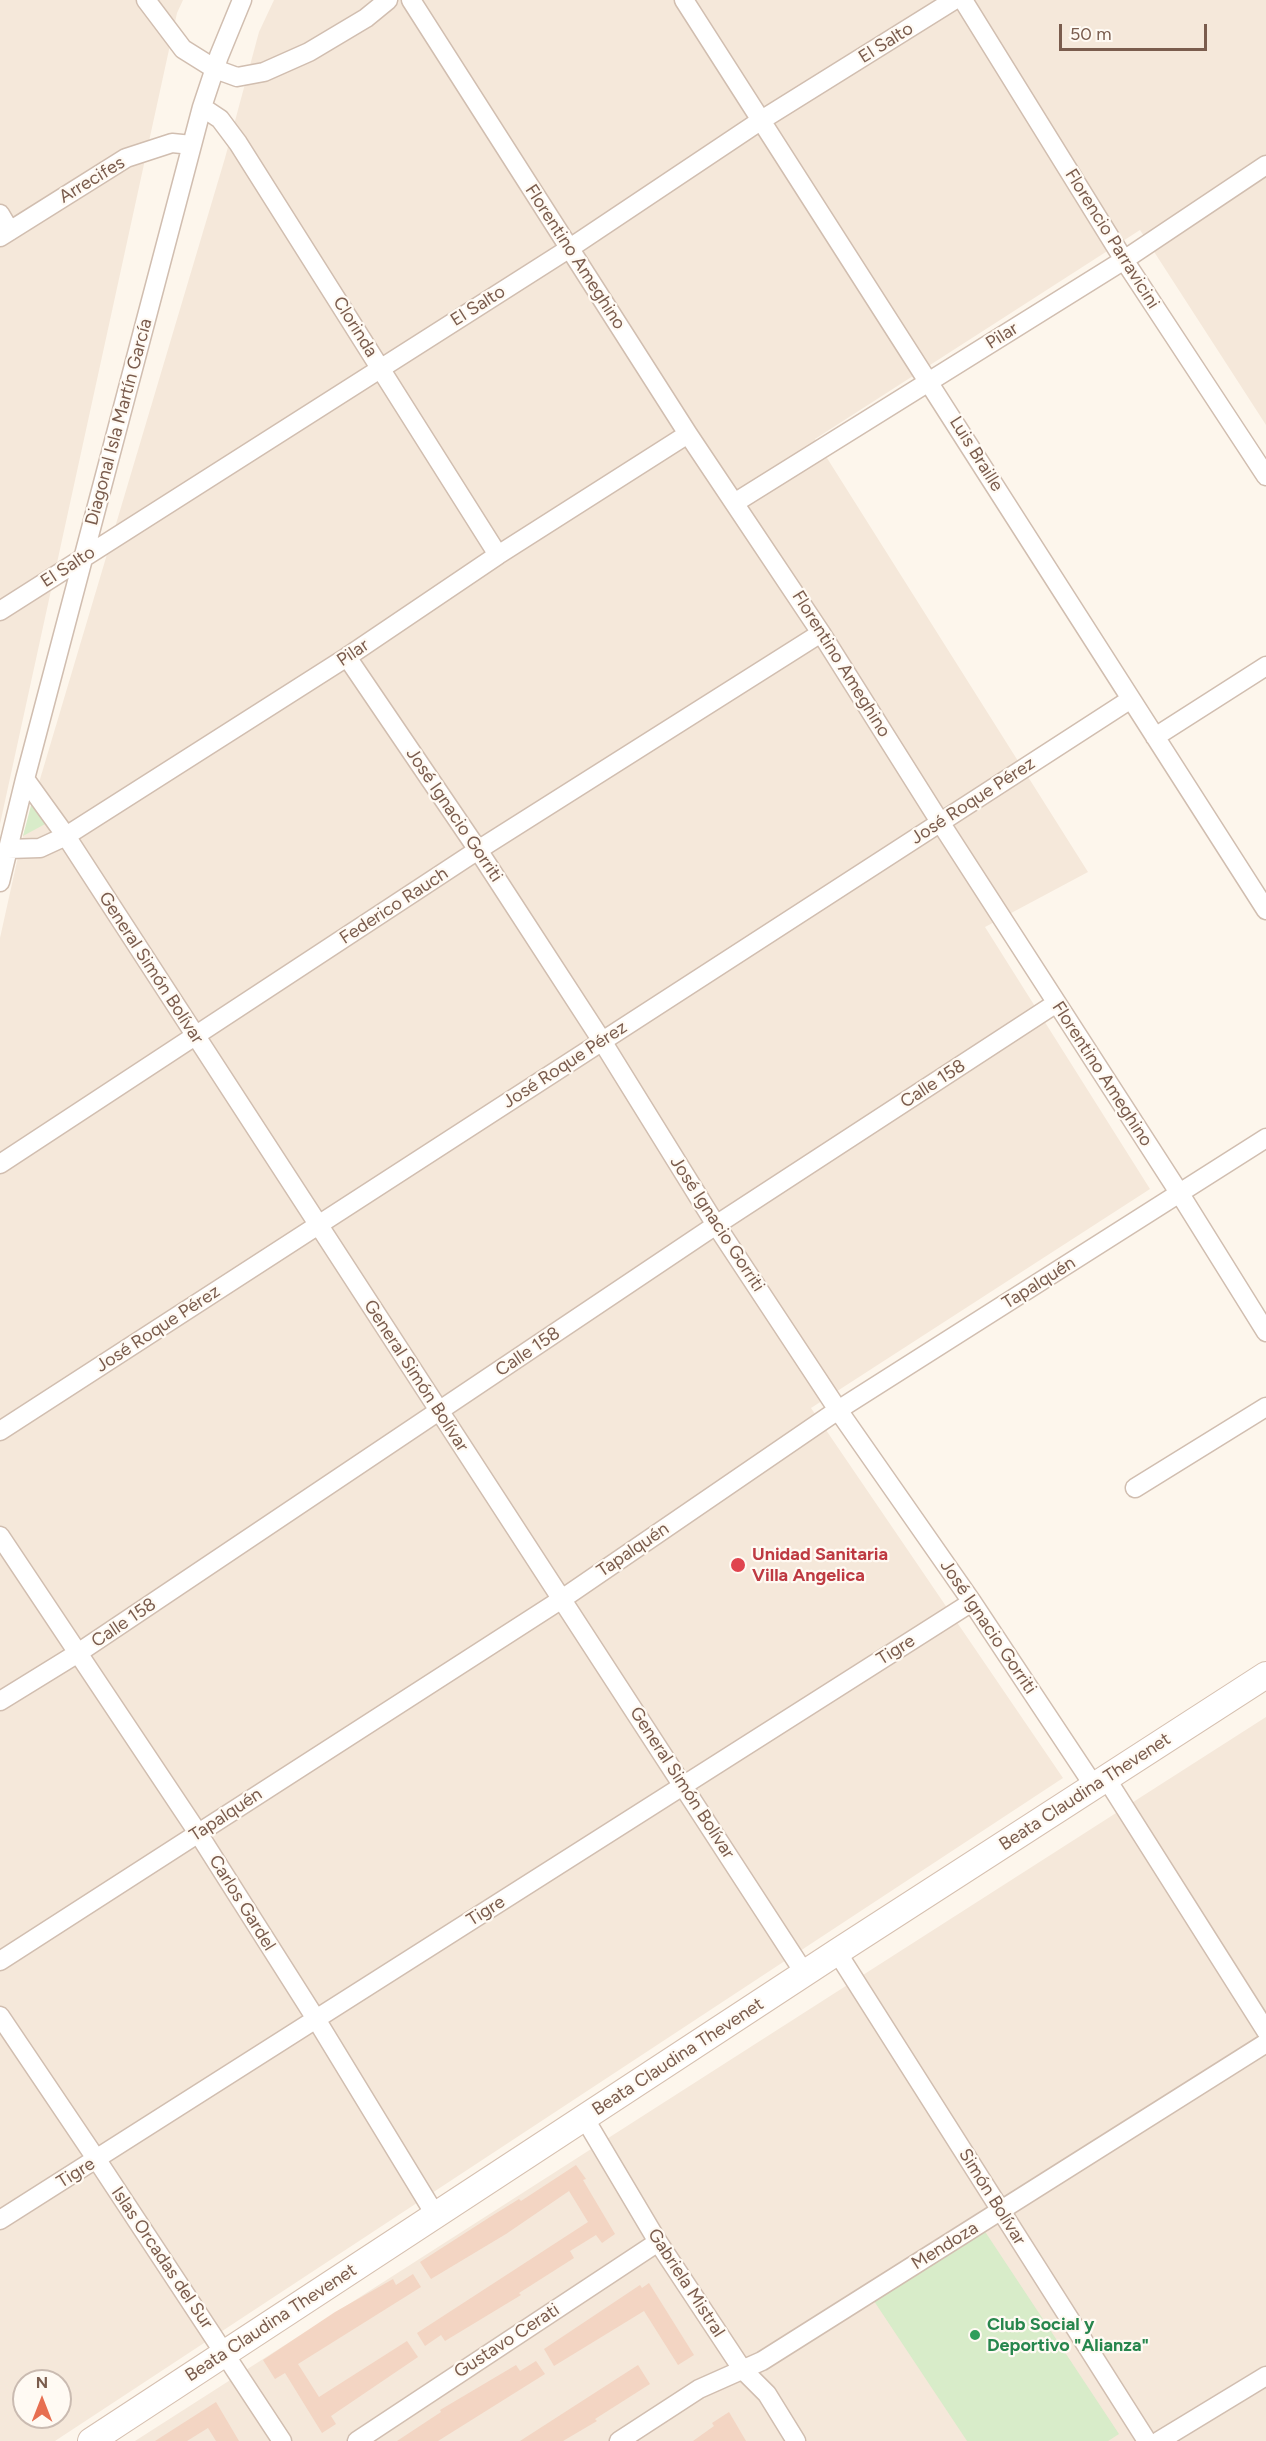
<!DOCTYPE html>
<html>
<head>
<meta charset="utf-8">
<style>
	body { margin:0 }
	#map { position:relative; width:1266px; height:2441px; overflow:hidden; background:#fdf6ec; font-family:Figtree,sans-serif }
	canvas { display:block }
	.north { position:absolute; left:12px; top:2369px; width:60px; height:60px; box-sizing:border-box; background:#fffaf3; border:2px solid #cabbb1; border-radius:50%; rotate:0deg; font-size:16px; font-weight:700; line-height:24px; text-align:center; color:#7a5c4d }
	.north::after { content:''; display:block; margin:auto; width:21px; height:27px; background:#e76f51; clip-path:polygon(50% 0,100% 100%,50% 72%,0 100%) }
	.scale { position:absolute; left:1059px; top:24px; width:148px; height:27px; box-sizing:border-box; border:3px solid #7a5c4d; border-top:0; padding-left:8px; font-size:18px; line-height:21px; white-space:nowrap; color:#7a5c4d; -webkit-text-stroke:4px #fffaf3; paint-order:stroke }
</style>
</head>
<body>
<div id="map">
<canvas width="1266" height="2441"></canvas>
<div class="north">N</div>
<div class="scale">50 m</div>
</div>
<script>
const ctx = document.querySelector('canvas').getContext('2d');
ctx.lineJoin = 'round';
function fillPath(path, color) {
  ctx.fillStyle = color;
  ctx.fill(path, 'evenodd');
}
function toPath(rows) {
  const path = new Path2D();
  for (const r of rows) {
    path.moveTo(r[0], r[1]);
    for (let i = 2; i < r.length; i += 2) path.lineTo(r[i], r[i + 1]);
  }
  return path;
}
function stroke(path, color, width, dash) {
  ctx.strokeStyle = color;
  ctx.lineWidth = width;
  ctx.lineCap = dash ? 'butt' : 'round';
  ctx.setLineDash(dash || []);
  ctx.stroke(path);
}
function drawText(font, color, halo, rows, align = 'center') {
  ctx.font = font + ' Figtree,sans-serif';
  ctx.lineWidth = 4.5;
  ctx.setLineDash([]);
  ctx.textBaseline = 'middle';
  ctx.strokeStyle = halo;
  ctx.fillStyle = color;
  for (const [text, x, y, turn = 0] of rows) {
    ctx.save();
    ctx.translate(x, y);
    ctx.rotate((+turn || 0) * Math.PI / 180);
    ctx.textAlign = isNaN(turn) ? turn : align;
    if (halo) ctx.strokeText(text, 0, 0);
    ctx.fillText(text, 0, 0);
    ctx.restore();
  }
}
fillPath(toPath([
	[0,0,183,0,177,13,0,824],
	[274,0,1266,0,1266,425,1140,230,815,439,1088,872,985,927,1150,1189,811,1408,1063,1778,55,2441,0,2441,0,938,21,843,225,158,259,32],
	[24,2381,60,2381,60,2417,24,2417],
	[1266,1717,1266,2441,135,2441]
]), '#f5e8da');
fillPath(toPath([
	[33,798,47,823,23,836],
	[984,2230,1119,2434,1108,2441,967,2441,874,2301]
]), '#d8ecc9');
fillPath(toPath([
	[576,2165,586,2179,583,2180,615,2234,602,2243,596,2235,570,2251,574,2258,519,2293,521,2295,445,2341,441,2335,425,2346,417,2333,588,2222,569,2191,506,2234,431,2279,420,2262,490,2217,519,2199,521,2201],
	[413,2274,421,2287,298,2364,319,2397,407,2341,418,2357,331,2416,336,2424,322,2433,285,2373,275,2379,263,2360,335,2312,393,2279,396,2285],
	[649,2283,694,2355,678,2365,644,2311,554,2366,544,2349,640,2285,642,2288],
	[536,2361,545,2374,438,2441,397,2441,441,2412,440,2410,516,2365,520,2371],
	[638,2365,650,2384,595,2419,597,2421,563,2441,520,2441],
	[216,2402,239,2441,216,2441,208,2428,187,2441,155,2441],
	[729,2412,746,2441,693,2441,714,2426,712,2423]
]), '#f3d5c3');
const minor = toPath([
	[146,0,183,49,215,69,237,77,264,72,309,52,366,18,388,0],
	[411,0,688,434,821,633,940,822,1180,1194,1266,1332],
	[684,0,1266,910],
	[963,0,1124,260,1266,476],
	[202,107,220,119,238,143,498,555],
	[0,214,10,231],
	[0,237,126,158,172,143,192,145],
	[736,502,1124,260,1266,165],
	[0,611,570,248,760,121,954,0],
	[347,657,478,850,602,1041,716,1225,838,1410,972,1602,1094,1786],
	[1155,737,1266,666],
	[25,779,66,836,805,1974],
	[8,849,40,848,66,836,347,657,498,555,688,434],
	[0,882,25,779,202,107,219,56,242,0],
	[0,1164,478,850,821,633],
	[0,1431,1131,699],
	[1135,1488,1266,1407],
	[0,1536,198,1833,316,2019,436,2216],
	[0,1701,78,1653,716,1225,1055,1004],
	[1106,1778,1266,2031],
	[837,1952,1147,2441],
	[0,1961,562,1599,838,1410,1266,1138],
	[0,2016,97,2160,282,2441],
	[585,2119,658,2242,742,2369,767,2394,796,2441],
	[0,2220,972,1602],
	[357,2441,658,2242],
	[619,2441,699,2389,762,2361,1266,2043],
	[1159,2441,1266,2376]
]);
const secondary = toPath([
	[91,2441,837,1952,1266,1675]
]);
stroke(minor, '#d1beb0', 21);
stroke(secondary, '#d6c0b0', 28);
stroke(minor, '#fff', 18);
stroke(secondary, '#fff', 26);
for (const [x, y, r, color] of [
	[738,1565,8,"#e0444e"],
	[975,2335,6,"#2e9e5b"]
]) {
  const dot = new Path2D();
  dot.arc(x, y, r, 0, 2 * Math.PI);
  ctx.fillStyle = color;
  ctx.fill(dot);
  stroke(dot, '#fffaf3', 2);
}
drawText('18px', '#7a5c4d', '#fffaf3', [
	["El Salto",886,43,-32],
	["Arrecifes",92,180,-31],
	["Florencio Parravicini",1112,239,58],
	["Florentino Ameghino",575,257,57],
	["El Salto",478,306,-32],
	["Clorinda",355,327,58],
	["Pilar",1002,336,-32],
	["Diagonal Isla Martín García",119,422,-75],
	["Luis Braille",976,454,58],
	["El Salto",68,567,-33],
	["Pilar",353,653,-34],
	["Florentino Ameghino",841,664,58],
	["José Roque Pérez",973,801,-33],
	["José Ignacio Gorriti",454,815,56],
	["Federico Rauch",394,906,-33],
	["General Simón Bolívar",151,968,57],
	["José Roque Pérez",565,1065,-33],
	["Florentino Ameghino",1102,1074,57],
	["Calle 158",933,1084,-33],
	["José Ignacio Gorriti",717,1224,57],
	["Tapalquén",1039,1283,-32],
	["José Roque Pérez",158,1329,-33],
	["Calle 158",528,1352,-34],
	["General Simón Bolívar",416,1376,57],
	["Tapalquén",633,1550,-34],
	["Calle 158",124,1623,-34],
	["José Ignacio Gorriti",988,1627,56],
	["Tigre",896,1650,-32],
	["General Simón Bolívar",682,1783,57],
	["Beata Claudina Thevenet",1085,1792,-33],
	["Tapalquén",226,1815,-33],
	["Carlos Gardel",242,1903,58],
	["Tigre",486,1911,-32],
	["Beata Claudina Thevenet",678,2057,-33],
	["Tigre",76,2173,-32],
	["Simón Bolívar",992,2197,58],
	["Mendoza",945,2246,-32],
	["Islas Orcadas del Sur",162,2258,56],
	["Gabriela Mistral",686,2283,57],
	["Beata Claudina Thevenet",271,2323,-33],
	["Gustavo Cerati",507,2341,-33]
]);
drawText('bold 18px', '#be3a42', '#fffaf3', [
	["Unidad Sanitaria",752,1555],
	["Villa Angelica",752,1576]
], 'left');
drawText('bold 18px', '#27864d', '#fffaf3', [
	["Club Social y",987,2325],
	["Deportivo \"Alianza\"",987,2346]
], 'left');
</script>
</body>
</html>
